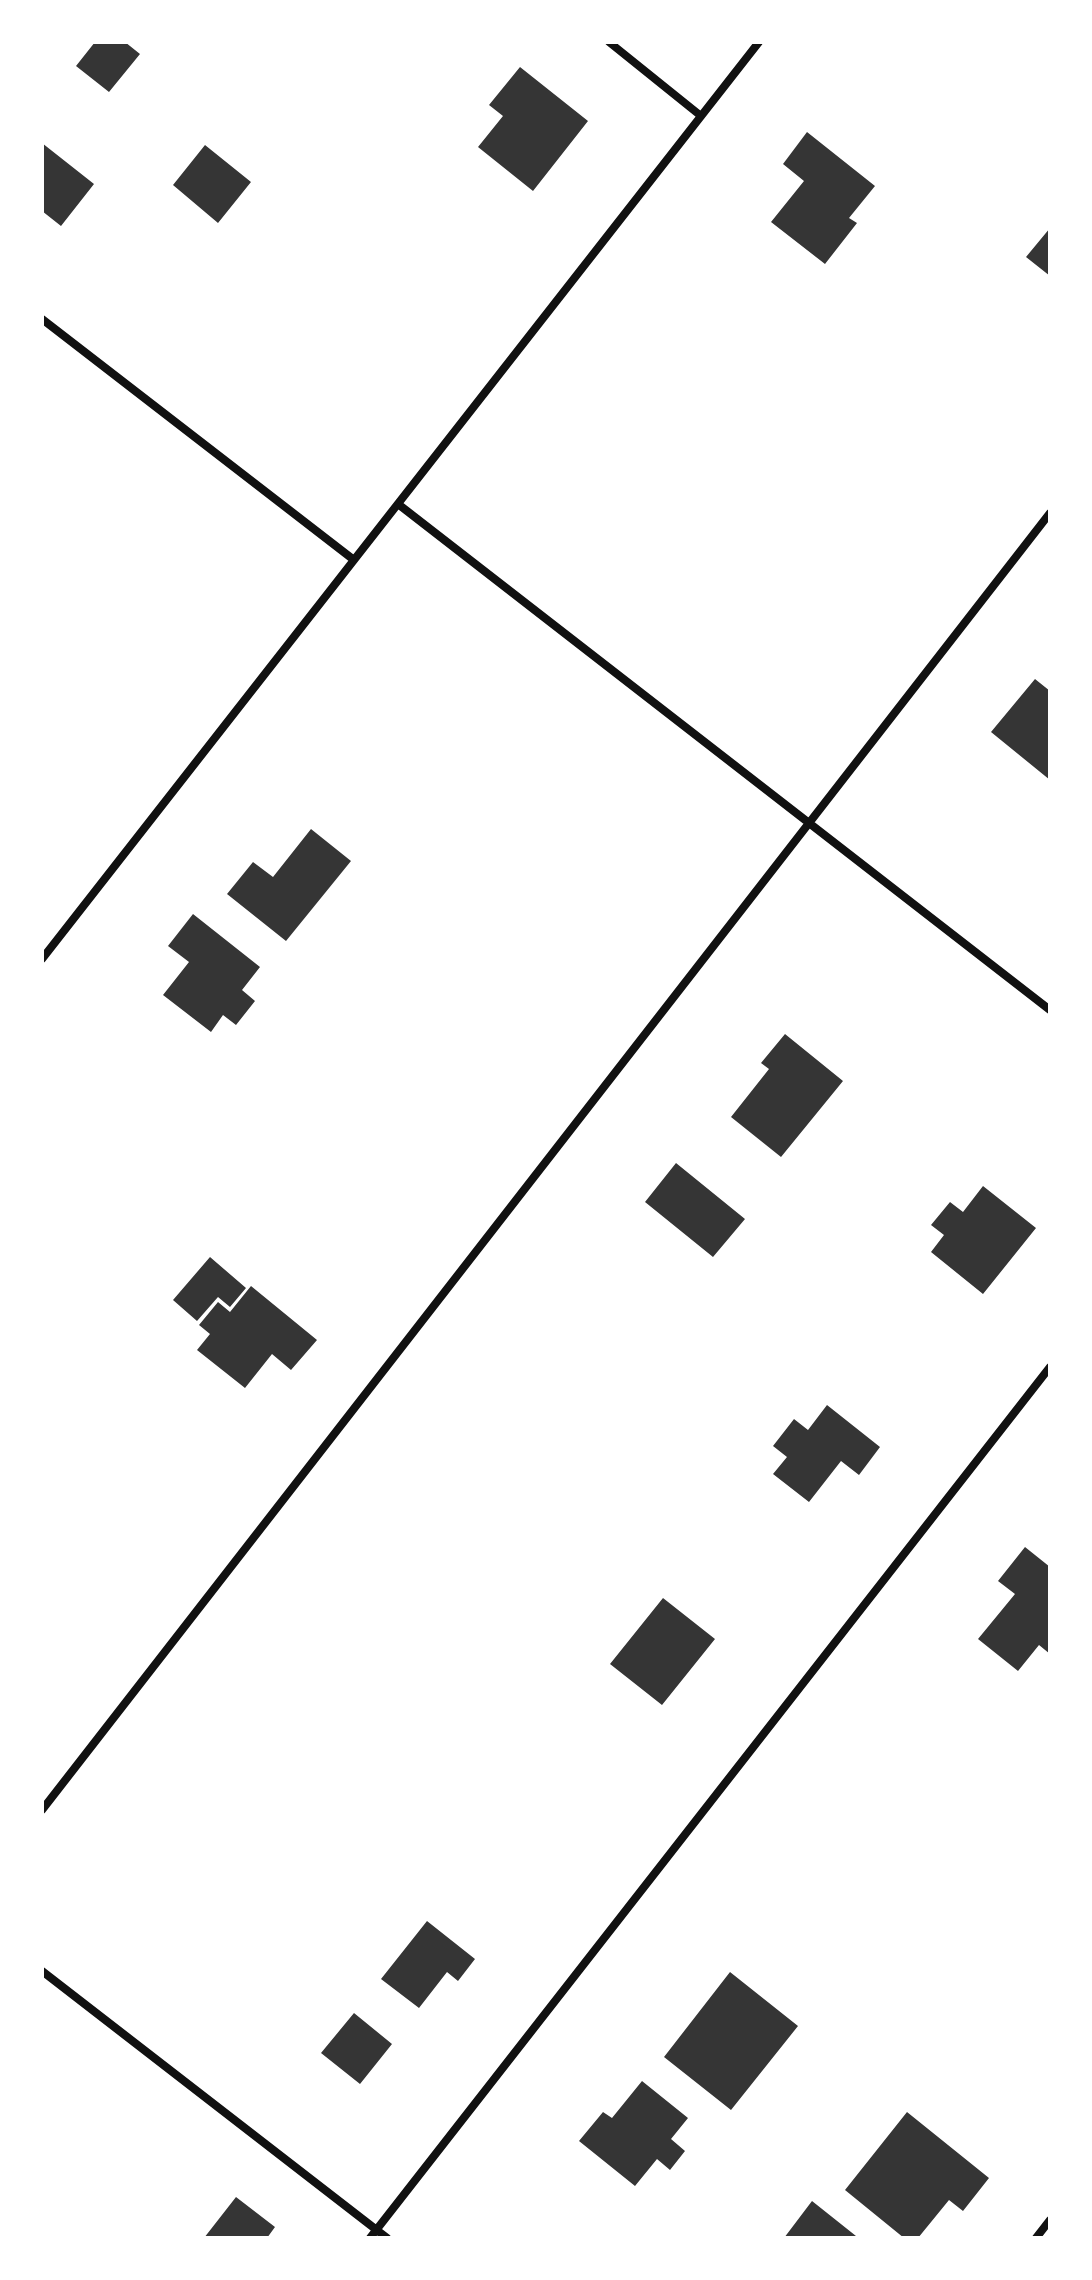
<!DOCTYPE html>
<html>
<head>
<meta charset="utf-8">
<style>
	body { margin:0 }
	#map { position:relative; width:1092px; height:2280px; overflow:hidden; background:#fff; font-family:"Archivo Narrow",sans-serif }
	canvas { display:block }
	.frame { position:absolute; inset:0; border:44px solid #fff; pointer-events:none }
</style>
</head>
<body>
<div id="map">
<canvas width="1092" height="2280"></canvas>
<div class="frame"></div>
</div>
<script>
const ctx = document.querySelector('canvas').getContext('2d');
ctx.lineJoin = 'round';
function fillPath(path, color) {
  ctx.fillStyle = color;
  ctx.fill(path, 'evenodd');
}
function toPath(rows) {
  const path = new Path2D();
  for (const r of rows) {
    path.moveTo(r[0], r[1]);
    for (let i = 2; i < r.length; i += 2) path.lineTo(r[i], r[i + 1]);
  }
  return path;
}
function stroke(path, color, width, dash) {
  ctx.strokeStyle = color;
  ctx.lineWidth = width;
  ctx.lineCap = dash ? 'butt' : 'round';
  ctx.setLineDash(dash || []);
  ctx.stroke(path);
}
fillPath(toPath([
	[95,42,125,42,140,54,109,92,76,66],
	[520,67,588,121,533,191,478,147,503,116,489,105],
	[807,132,875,186,849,218,857,223,825,264,771,222,804,181,783,164],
	[42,143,94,184,61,226,42,211],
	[205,145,251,182,218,223,173,185],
	[1050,228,1050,276,1026,257],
	[1035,679,1050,691,1050,780,991,732],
	[311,829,351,861,286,941,227,894,253,862,273,877],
	[193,914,260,967,242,990,255,1001,236,1025,223,1015,211,1032,163,995,189,962,168,946],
	[785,1034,843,1081,781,1157,731,1117,769,1069,761,1063],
	[676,1163,745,1219,713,1257,645,1202],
	[983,1186,1036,1228,983,1294,931,1252,944,1235,931,1225,950,1202,963,1212],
	[210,1257,246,1288,230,1307,218,1297,197,1321,173,1300],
	[251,1286,317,1340,291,1370,272,1354,245,1388,197,1350,210,1334,199,1325,218,1302,230,1312],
	[827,1405,880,1447,859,1475,841,1461,809,1502,773,1474,787,1457,773,1446,794,1419,808,1430],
	[1025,1547,1050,1567,1050,1654,1039,1645,1018,1671,978,1639,1015,1594,998,1581],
	[663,1598,715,1639,662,1705,610,1664],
	[427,1921,475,1959,458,1981,447,1972,419,2008,381,1979],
	[730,1972,798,2026,731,2110,664,2057],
	[354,2013,392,2044,360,2084,321,2053],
	[642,2081,688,2118,671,2139,685,2151,670,2170,657,2159,635,2186,579,2141,603,2112,612,2118],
	[907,2112,989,2178,963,2211,949,2200,918,2238,904,2238,845,2190],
	[236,2197,275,2227,267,2238,204,2238],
	[812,2201,856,2236,855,2238,784,2238]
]), '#353535');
stroke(toPath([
	[609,42,701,116],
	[42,319,354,560],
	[398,504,1050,1010],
	[42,959,759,42],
	[42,1810,1050,513],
	[42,1971,387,2238],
	[370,2238,1050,1367],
	[1036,2238,1050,2220]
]), '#111', 8);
</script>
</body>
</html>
